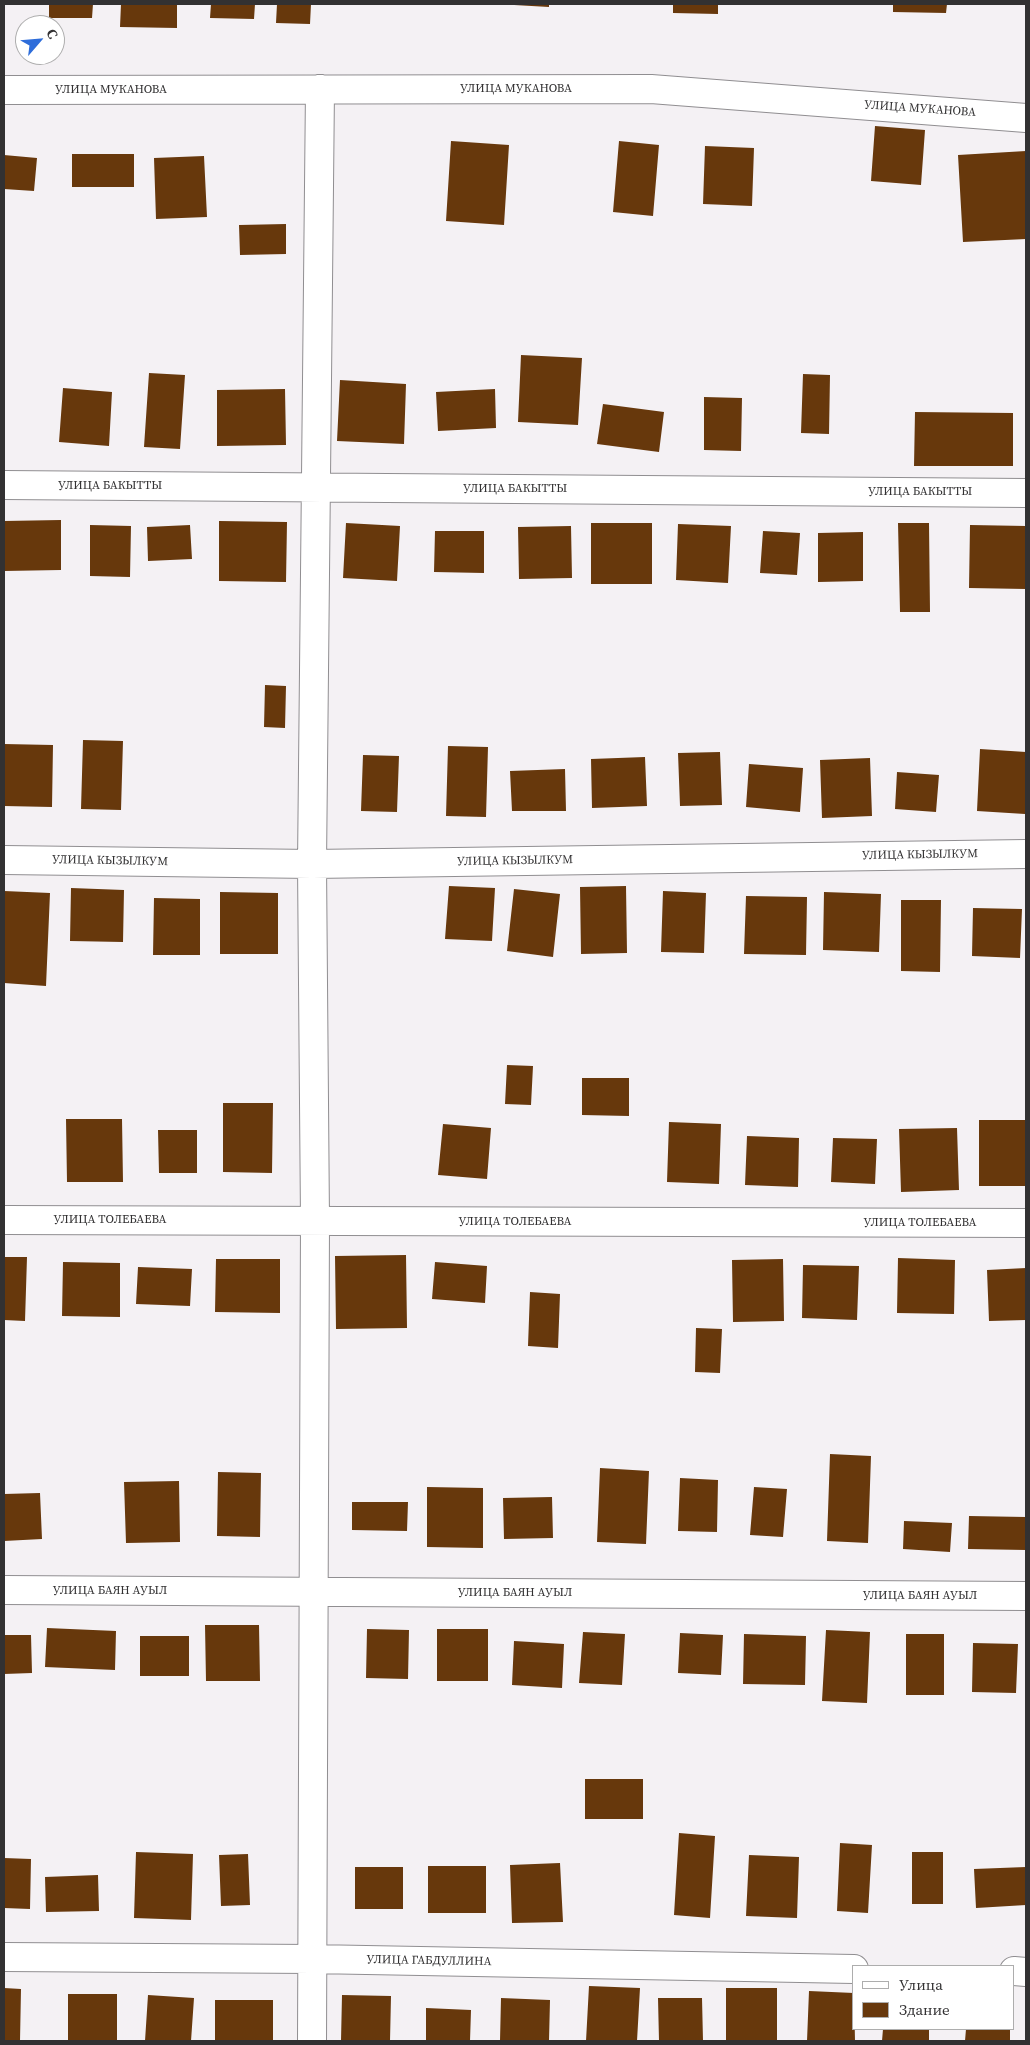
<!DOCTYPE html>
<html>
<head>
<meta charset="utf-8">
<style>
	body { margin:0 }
	#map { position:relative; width:1030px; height:2045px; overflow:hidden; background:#f4f1f4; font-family:"Source Serif 4",serif }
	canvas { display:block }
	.frame { position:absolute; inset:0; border:5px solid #323132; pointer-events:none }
	.legend { position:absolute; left:852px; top:1965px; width:162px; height:65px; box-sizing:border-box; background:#fff; border:1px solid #adadad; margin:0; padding:6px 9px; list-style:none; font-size:15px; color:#323132 }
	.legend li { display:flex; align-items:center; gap:10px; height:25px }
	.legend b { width:25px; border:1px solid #adadad }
	.north { position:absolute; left:15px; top:15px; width:50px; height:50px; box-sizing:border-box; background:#fff; border:1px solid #adadad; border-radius:50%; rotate:63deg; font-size:14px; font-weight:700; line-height:20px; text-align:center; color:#323132 }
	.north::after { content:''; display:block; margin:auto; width:18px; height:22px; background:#2e6dda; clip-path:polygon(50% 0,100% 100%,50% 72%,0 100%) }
</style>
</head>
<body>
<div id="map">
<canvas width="1030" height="2045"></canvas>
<div class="frame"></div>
<ul class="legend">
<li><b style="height:6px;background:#fff"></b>Улица</li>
<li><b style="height:14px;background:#67380c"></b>Здание</li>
</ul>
<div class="north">С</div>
</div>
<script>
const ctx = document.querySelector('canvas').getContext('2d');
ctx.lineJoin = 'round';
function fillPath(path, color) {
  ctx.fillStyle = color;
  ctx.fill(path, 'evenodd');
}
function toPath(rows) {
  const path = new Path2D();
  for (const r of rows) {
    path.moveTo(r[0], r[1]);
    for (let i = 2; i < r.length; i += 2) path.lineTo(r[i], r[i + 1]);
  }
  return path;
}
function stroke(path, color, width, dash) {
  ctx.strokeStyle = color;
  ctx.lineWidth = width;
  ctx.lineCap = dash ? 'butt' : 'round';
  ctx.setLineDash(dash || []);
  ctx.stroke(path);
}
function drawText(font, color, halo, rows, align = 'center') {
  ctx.font = font + ' "Source Serif 4",serif';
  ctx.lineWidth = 5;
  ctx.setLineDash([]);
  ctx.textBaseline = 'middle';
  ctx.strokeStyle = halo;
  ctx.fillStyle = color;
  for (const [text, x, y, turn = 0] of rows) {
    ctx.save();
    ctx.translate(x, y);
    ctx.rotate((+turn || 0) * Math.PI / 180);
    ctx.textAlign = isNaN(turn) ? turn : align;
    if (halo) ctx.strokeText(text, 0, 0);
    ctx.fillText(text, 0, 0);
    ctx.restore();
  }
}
fillPath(toPath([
	[49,4,93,4,92,18,49,18],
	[121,4,177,4,177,28,120,27],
	[211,4,255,4,254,19,210,18],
	[277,4,311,4,310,24,276,23],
	[514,4,549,4,549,7,514,5],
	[673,4,718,4,718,14,673,13],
	[893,4,947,4,946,13,893,12],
	[875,126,925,130,921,185,871,181],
	[451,141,509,145,504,225,446,221],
	[619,141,659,145,653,216,613,212],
	[705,146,754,148,752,206,703,204],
	[1026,151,1026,239,963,242,958,155],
	[72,154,134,154,134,187,72,187],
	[4,155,37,158,34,191,4,189],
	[204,156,207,217,156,219,154,158],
	[286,224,286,254,240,255,239,225],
	[521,355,582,358,578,425,518,422],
	[149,373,185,375,180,449,144,447],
	[803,374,830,375,829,434,801,433],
	[340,380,406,384,404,444,337,441],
	[63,388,112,392,109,446,59,442],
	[285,389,286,445,217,446,217,390],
	[495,389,496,428,438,431,436,392],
	[704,397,742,398,741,451,704,450],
	[603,404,664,412,659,452,597,444],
	[915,412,1013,413,1013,466,914,466],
	[61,520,61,570,4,571,4,521],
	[219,521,287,522,286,582,219,581],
	[346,523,400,526,397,581,343,578],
	[591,523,652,523,652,584,591,584],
	[898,523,929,523,930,612,900,612],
	[678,524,731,526,728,583,676,580],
	[90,525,131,526,130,577,90,576],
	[190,525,192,559,148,561,147,527],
	[970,525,1026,526,1026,589,969,588],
	[571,526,572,578,519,579,518,527],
	[435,531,484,531,484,573,434,572],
	[763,531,800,533,797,575,760,573],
	[863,532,863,581,818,582,818,533],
	[265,685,286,686,285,728,264,727],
	[83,740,123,741,121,810,81,809],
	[4,744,53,745,52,807,4,806],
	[448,746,488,747,486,817,446,816],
	[980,749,1026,752,1025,814,977,811],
	[720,752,722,805,680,806,678,753],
	[363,755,399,756,397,812,361,811],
	[645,757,647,806,592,808,591,759],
	[870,758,872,816,822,818,820,760],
	[749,764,803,768,800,812,746,807],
	[565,769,566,811,512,811,510,771],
	[897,772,939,775,936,812,895,809],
	[449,886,495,888,492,941,445,939],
	[626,886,627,953,581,954,580,887],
	[71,888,124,890,123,942,70,941],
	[514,889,560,894,553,957,507,951],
	[4,891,50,893,46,986,4,983],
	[663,891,706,893,704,953,661,952],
	[220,892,278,893,278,954,220,954],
	[824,892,881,894,879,952,823,950],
	[746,896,807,897,806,955,744,954],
	[154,898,200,899,200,955,153,955],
	[901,900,941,900,940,972,901,971],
	[973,908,1022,909,1020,958,972,956],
	[507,1065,533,1066,531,1105,505,1104],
	[582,1078,629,1078,629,1116,582,1115],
	[223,1103,273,1103,272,1173,223,1172],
	[66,1119,122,1119,123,1182,67,1182],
	[979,1120,1026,1120,1026,1186,979,1186],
	[669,1122,721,1124,719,1184,667,1182],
	[443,1124,491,1128,487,1179,438,1175],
	[957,1128,959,1190,901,1192,899,1129],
	[158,1130,197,1130,197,1173,159,1173],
	[747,1136,799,1138,798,1187,745,1185],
	[833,1138,877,1139,875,1184,831,1182],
	[406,1255,407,1328,336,1329,335,1256],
	[4,1257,27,1257,25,1321,4,1320],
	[898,1258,955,1260,954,1314,897,1313],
	[216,1259,280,1259,280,1313,215,1312],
	[783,1259,784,1321,733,1322,732,1260],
	[63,1262,120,1263,120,1317,62,1316],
	[435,1262,487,1266,485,1303,432,1299],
	[803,1265,859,1266,857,1320,802,1318],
	[138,1267,192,1269,190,1306,136,1304],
	[1026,1268,1026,1320,989,1321,987,1270],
	[530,1292,560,1294,558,1348,528,1346],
	[696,1328,722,1329,720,1373,695,1372],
	[830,1454,871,1456,868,1543,827,1541],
	[600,1468,649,1471,646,1544,597,1542],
	[218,1472,261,1473,260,1537,217,1536],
	[680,1478,718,1480,717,1532,678,1531],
	[179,1481,180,1542,126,1543,124,1482],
	[427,1487,483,1488,483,1548,427,1547],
	[754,1487,787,1489,783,1537,750,1535],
	[40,1493,42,1539,4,1541,4,1494],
	[552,1497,553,1538,504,1539,503,1498],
	[352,1502,408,1502,407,1531,352,1530],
	[969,1516,1026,1517,1026,1550,968,1549],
	[904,1521,952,1523,950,1552,903,1549],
	[205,1625,259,1625,260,1681,206,1681],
	[47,1628,116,1631,115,1670,45,1667],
	[367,1629,409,1630,408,1679,366,1678],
	[437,1629,488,1629,488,1681,437,1681],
	[826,1630,870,1632,867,1703,822,1701],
	[583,1632,625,1634,622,1685,579,1683],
	[680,1633,723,1635,721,1675,678,1673],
	[744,1634,806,1636,805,1685,743,1684],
	[906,1634,944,1634,944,1695,906,1695],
	[4,1635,31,1635,32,1673,4,1674],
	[140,1636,189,1636,189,1676,140,1676],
	[514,1641,564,1644,562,1688,512,1685],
	[973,1643,1018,1644,1016,1693,972,1692],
	[585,1779,643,1779,643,1819,585,1819],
	[679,1833,715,1836,710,1918,674,1915],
	[840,1843,872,1845,868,1913,837,1911],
	[136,1852,193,1854,191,1920,134,1918],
	[912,1852,943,1852,943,1904,912,1904],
	[248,1854,250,1905,221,1906,219,1855],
	[749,1855,799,1857,797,1918,746,1916],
	[4,1858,31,1859,30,1909,4,1908],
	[560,1863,563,1922,512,1923,510,1865],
	[428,1866,486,1866,486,1913,428,1913],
	[355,1867,403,1867,403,1909,355,1909],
	[1026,1867,1026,1905,976,1908,974,1869],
	[98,1875,99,1911,46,1912,45,1877],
	[589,1986,640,1988,637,2041,586,2041],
	[4,1988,21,1989,20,2041,4,2041],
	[726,1988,777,1988,777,2041,726,2041],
	[809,1991,854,1993,855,2041,807,2041],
	[68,1994,117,1994,117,2041,68,2041],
	[148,1995,194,1998,191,2041,145,2041],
	[342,1995,391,1996,390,2041,341,2041],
	[501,1998,550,2000,549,2041,500,2041],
	[658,1998,702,1998,703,2041,659,2041],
	[215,2000,273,2000,273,2041,215,2041],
	[426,2008,471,2010,470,2041,426,2040],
	[883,2029,929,2029,929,2041,882,2041],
	[966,2029,1010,2029,1010,2041,965,2041]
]), '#67380c');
const street = toPath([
	[4,90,651,89,1026,118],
	[4,485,1026,493],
	[4,860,312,864,1026,854],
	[4,1220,1026,1223],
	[4,1590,1026,1596],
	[4,1957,312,1959,854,1969],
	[1014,1971,1026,1972],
	[312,2041,315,1221,312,864,320,89]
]);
stroke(street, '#908e91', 30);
stroke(street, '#fff', 28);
drawText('12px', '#323132', '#fff', [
	["УЛИЦА МУКАНОВА",516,89],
	["УЛИЦА МУКАНОВА",111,90],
	["УЛИЦА МУКАНОВА",920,109,4],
	["УЛИЦА БАКЫТТЫ",110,486],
	["УЛИЦА БАКЫТТЫ",515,489],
	["УЛИЦА БАКЫТТЫ",920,492],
	["УЛИЦА КЫЗЫЛКУМ",920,855,-1],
	["УЛИЦА КЫЗЫЛКУМ",110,861,1],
	["УЛИЦА КЫЗЫЛКУМ",515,861,-1],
	["УЛИЦА ТОЛЕБАЕВА",110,1220],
	["УЛИЦА ТОЛЕБАЕВА",515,1222],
	["УЛИЦА ТОЛЕБАЕВА",920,1223],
	["УЛИЦА БАЯН АУЫЛ",110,1591],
	["УЛИЦА БАЯН АУЫЛ",515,1593],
	["УЛИЦА БАЯН АУЫЛ",920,1596],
	["УЛИЦА ГАБДУЛЛИНА",429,1961,1]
]);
</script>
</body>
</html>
